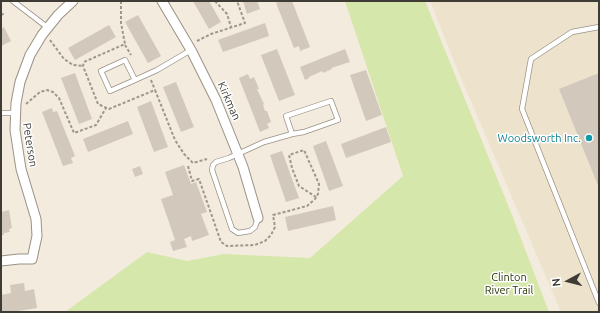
<!DOCTYPE html>
<html>
<head>
<meta charset="utf-8">
<style>
	body { margin:0 }
	#map { position:relative; width:600px; height:313px; overflow:hidden; background:#f3ebdd; font-family:Ubuntu,sans-serif }
	canvas { display:block }
	.frame { position:absolute; inset:0; border:2px solid #3f3c36; pointer-events:none }
	.north { position:absolute; left:548px; top:261px; width:40px; height:40px; -webkit-text-stroke:3px #fff; paint-order:stroke; rotate:263deg; font-size:11px; font-weight:700; line-height:16px; text-align:center; color:#3f3c36 }
	.north::after { content:''; display:block; margin:auto; width:14px; height:18px; background:#3f3c36; clip-path:polygon(50% 0,100% 100%,50% 72%,0 100%) }
</style>
</head>
<body>
<div id="map">
<canvas width="600" height="313"></canvas>
<div class="frame"></div>
<div class="north">N</div>
</div>
<script>
const ctx = document.querySelector('canvas').getContext('2d');
ctx.lineJoin = 'round';
function fillPath(path, color) {
  ctx.fillStyle = color;
  ctx.fill(path, 'evenodd');
}
function toPath(rows) {
  const path = new Path2D();
  for (const r of rows) {
    path.moveTo(r[0], r[1]);
    for (let i = 2; i < r.length; i += 2) path.lineTo(r[i], r[i + 1]);
  }
  return path;
}
function stroke(path, color, width, dash) {
  ctx.strokeStyle = color;
  ctx.lineWidth = width;
  ctx.lineCap = dash ? 'butt' : 'round';
  ctx.setLineDash(dash || []);
  ctx.stroke(path);
}
function drawText(font, color, halo, rows, align = 'center') {
  ctx.font = font + ' Ubuntu,sans-serif';
  ctx.lineWidth = 3;
  ctx.setLineDash([]);
  ctx.textBaseline = 'middle';
  ctx.strokeStyle = halo;
  ctx.fillStyle = color;
  for (const [text, x, y, turn = 0] of rows) {
    ctx.save();
    ctx.translate(x, y);
    ctx.rotate((+turn || 0) * Math.PI / 180);
    ctx.textAlign = isNaN(turn) ? turn : align;
    if (halo) ctx.strokeText(text, 0, 0);
    ctx.fillText(text, 0, 0);
    ctx.restore();
  }
}
fillPath(toPath([
	[430,1,599,1,599,312,561,312,455,64]
]), '#ede3cd');
fillPath(toPath([
	[345,1,425,1,512,215,549,312,65,312,147,252,187,261,224,254,310,258,403,176]
]), '#d6e7ac');
fillPath(toPath([
	[193,1,209,1,221,22,209,29],
	[243,1,257,1,260,9,247,14],
	[281,1,292,1,310,47,300,51,299,46,294,48,276,3],
	[138,15,161,56,148,63,125,22],
	[265,23,269,36,223,52,218,40],
	[109,25,116,37,75,60,68,48],
	[4,27,11,41,1,46,1,29],
	[277,49,295,95,279,101,261,55],
	[345,49,350,62,331,68,332,69,323,73,322,71,309,77,309,78,305,80,300,67],
	[366,70,382,115,366,121,350,75],
	[75,73,92,119,79,124,61,78],
	[599,73,599,188,559,89],
	[248,74,250,79,254,77,259,89,257,89,264,104,263,105,265,111,267,111,271,122,267,124,269,128,260,132,239,78],
	[176,82,194,127,181,132,163,87],
	[151,101,168,147,154,152,137,107],
	[52,108,53,112,57,111,75,156,71,158,73,163,63,166,42,112],
	[128,121,133,134,88,152,83,139],
	[386,127,391,142,346,158,341,144],
	[326,141,343,186,329,191,313,146],
	[282,151,299,198,286,202,270,155],
	[184,165,191,184,196,182,207,212,201,214,209,235,192,241,191,236,184,239,187,247,173,251,170,242,175,240,161,199,173,195,165,172],
	[140,166,143,174,135,177,132,169],
	[333,206,336,220,288,231,285,217],
	[9,210,12,228,9,229,10,232,4,233,4,235,1,235,1,212],
	[24,283,25,291,34,289,37,308,12,312,1,312,1,295,11,293,10,285]
]), '#d3c8bc');
const lane = toPath([
	[13,1,47,27],
	[599,27,572,32,531,59,522,109,599,303],
	[135,80,125,60,101,71,110,91,135,80,157,70,191,50],
	[1,113,15,113],
	[258,218,255,227,250,231,238,233,232,229,212,170,213,165,216,162,229,158,264,142,292,134,304,132,338,120,331,101,286,116,292,134]
]);
const street = toPath([
	[162,1,191,50,216,100,243,167,258,218],
	[1,261,19,259,32,259,37,236,36,219,21,169,15,130,16,103,20,82,30,55,42,35,58,15,73,1]
]);
stroke(lane, '#999285', 6);
stroke(street, '#999285', 11);
stroke(toPath([
	[121,1,121,23,125,44,84,62,83,66,98,104,109,109,155,90,175,140,184,154,193,163,207,159],
	[215,1,227,14,231,27],
	[1,15,5,13],
	[50,40,64,59,73,65,83,66],
	[197,41,211,34,245,23,237,1],
	[125,45,131,55],
	[151,80,155,90],
	[26,104,40,92,47,90,53,92,59,98,74,133,96,125,106,108],
	[188,166,192,181,199,179,221,242,227,246,255,245,265,241,271,235,275,227,273,215,307,206,315,199,318,194,319,184,304,150,289,155,292,168,299,186,316,197]
]), '#9d978d', 2, [3, 2]);
stroke(lane, '#fff', 4.5);
stroke(street, '#fff', 9);
for (const [x, y, r, color] of [
	[589,138,4,"#0f9aa8"]
]) {
  const dot = new Path2D();
  dot.arc(x, y, r, 0, 2 * Math.PI);
  ctx.fillStyle = color;
  ctx.fill(dot);
  stroke(dot, '#fff', 1.5);
}
drawText('11px', '#3f3c36', '#fff', [
	["Kirkman",229,101,66],
	["Peterson",30,145,81]
]);
drawText('11px', '#0d838f', '#fff', [
	["Woodsworth Inc.",581,138]
], 'right');
drawText('11px', '#2d370b', '#fff', [
	["Clinton",509,277],
	["River Trail",509,290]
]);
</script>
</body>
</html>
